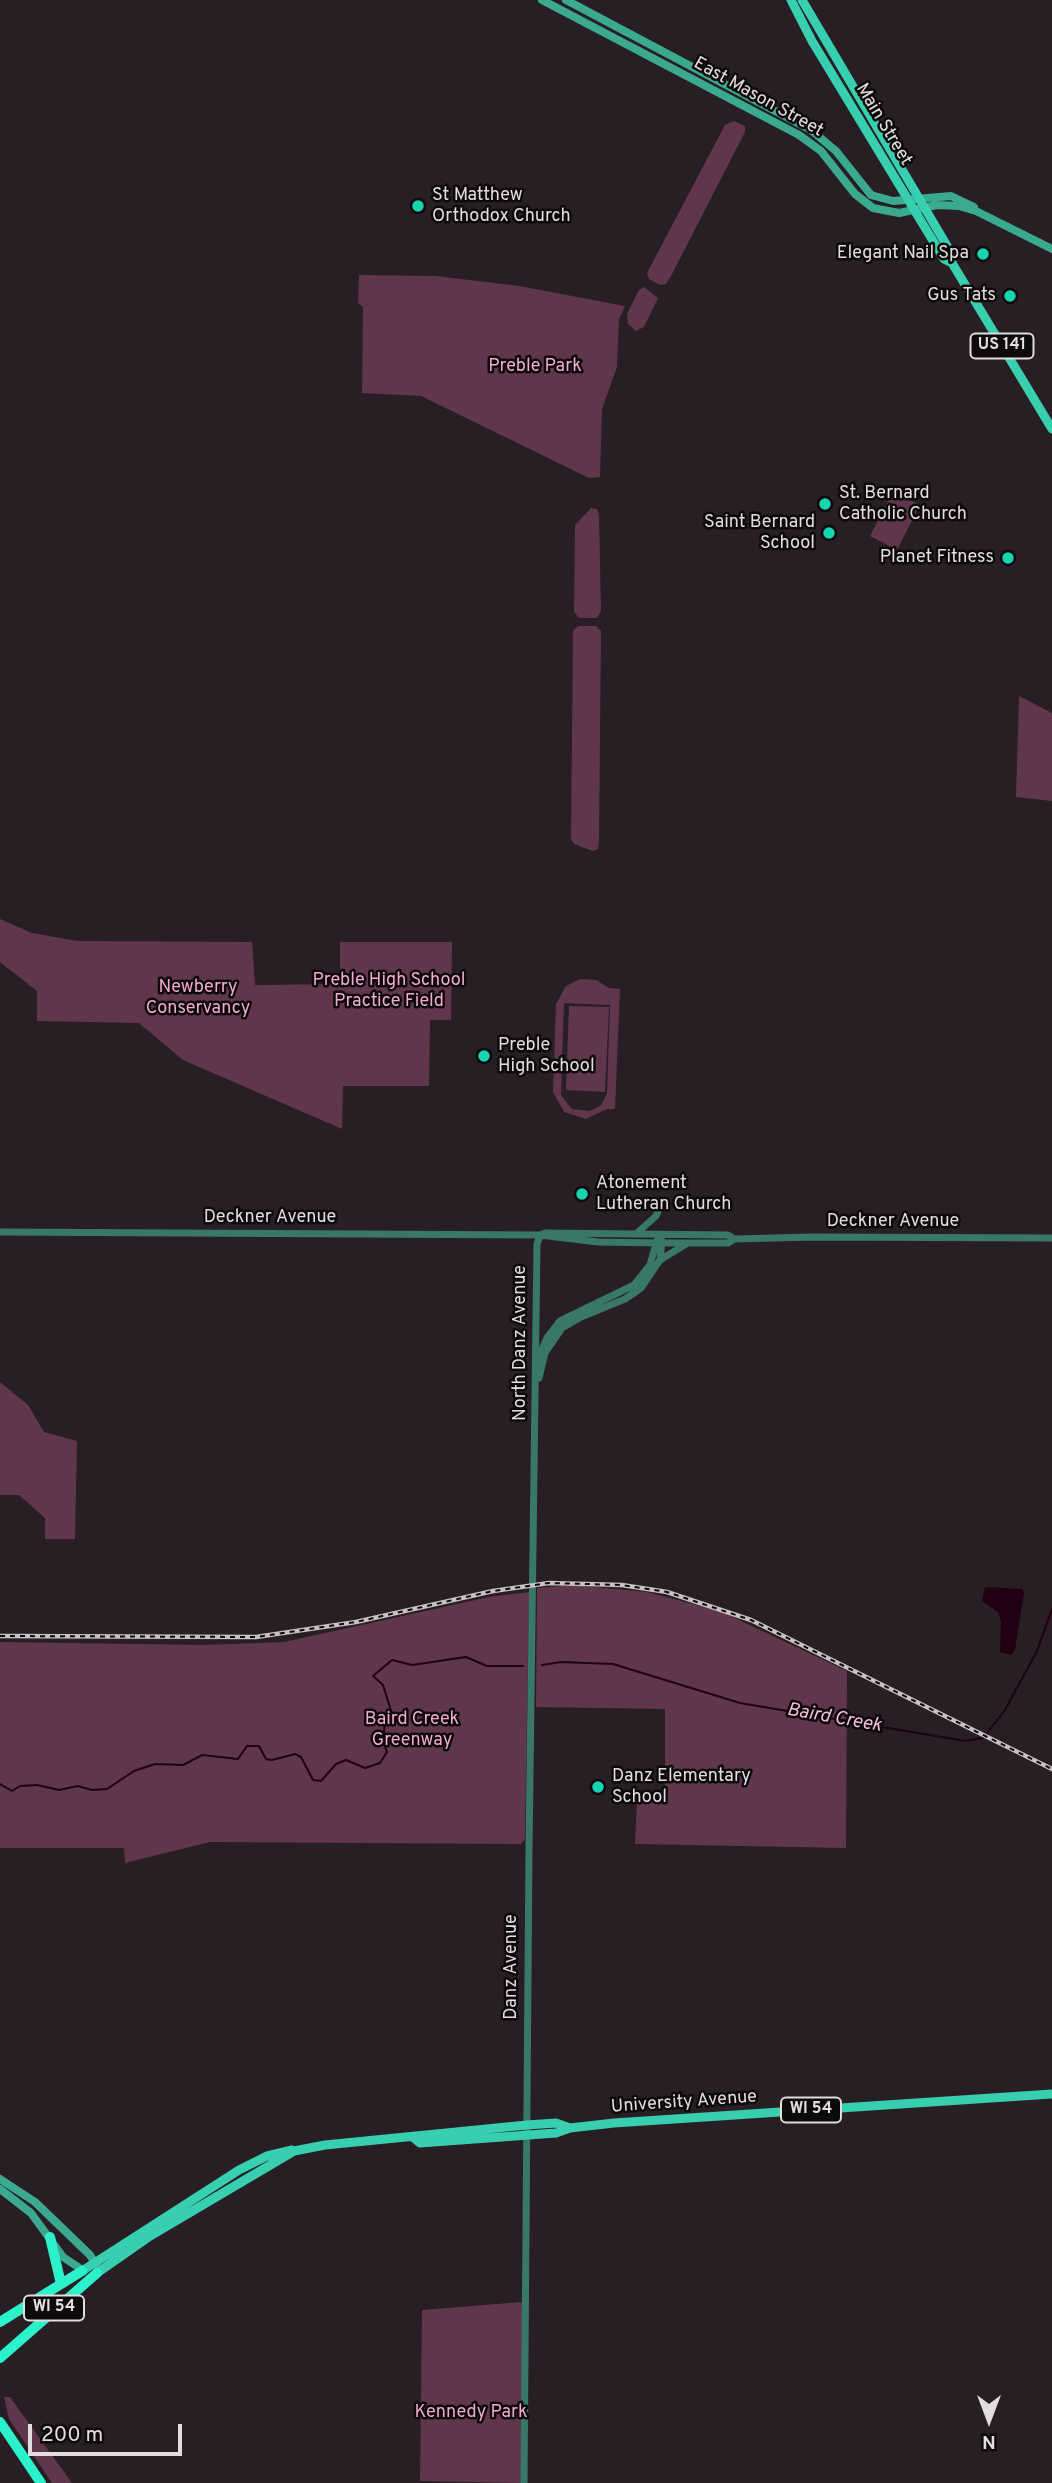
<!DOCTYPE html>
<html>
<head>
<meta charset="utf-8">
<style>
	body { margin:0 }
	#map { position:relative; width:1052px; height:2483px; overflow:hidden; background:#271f23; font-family:Overpass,sans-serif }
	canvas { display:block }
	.north { position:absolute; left:954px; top:2385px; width:70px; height:70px; -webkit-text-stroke:5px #0d0a0c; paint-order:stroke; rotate:180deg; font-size:19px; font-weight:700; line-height:28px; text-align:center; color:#e2dddf }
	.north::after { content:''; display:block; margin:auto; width:24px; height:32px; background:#e2dddf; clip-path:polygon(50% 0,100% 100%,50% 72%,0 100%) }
	.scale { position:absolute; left:28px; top:2424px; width:154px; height:32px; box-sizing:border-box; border:4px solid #e2dddf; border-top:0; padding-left:9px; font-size:21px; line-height:24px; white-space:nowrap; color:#e2dddf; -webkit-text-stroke:5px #0d0a0c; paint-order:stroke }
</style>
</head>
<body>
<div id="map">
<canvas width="1052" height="2483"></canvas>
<div class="north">N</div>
<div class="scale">200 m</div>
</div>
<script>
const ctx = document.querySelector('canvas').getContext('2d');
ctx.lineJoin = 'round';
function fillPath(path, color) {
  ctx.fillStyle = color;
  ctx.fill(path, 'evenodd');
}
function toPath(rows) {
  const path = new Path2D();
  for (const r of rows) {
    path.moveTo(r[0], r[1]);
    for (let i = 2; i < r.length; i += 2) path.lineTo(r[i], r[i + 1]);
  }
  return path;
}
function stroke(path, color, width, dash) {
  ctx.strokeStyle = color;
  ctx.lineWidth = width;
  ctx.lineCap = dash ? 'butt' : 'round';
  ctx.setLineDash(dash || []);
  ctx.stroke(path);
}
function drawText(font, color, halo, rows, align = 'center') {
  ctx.font = font + ' Overpass,sans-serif';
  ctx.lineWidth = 5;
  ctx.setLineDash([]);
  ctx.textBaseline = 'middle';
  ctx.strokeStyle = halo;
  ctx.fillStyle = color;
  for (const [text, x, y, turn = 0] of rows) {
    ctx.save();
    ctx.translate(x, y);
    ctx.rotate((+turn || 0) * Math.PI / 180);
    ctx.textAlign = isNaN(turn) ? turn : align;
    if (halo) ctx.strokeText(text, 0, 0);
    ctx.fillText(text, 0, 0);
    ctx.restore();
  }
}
fillPath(toPath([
	[734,121,745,126,745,132,671,276,666,284,660,285,649,279,647,273,725,125],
	[359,275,436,276,519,286,625,306,619,320,617,367,602,409,600,477,589,478,421,396,362,393,363,307,358,303],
	[644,287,658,298,644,327,636,331,628,324,627,314,639,290],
	[893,491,920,505,897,550,870,536],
	[591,508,597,509,599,515,601,611,597,618,579,618,574,612,575,525],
	[578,626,596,626,601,631,599,841,598,849,593,851,574,844,571,839,573,631],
	[1019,696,1052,713,1052,801,1016,797],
	[0,919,32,933,77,941,252,942,255,985,340,984,340,942,452,942,451,1020,430,1020,429,1086,343,1086,342,1129,183,1060,139,1023,37,1021,37,991,0,962],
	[580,979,596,980,609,988,620,989,615,1109,607,1109,586,1119,564,1112,553,1092,556,1004,566,986],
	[564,1003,610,1005,607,1093,601,1105,590,1111,572,1109,561,1095],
	[569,1006,609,1007,605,1092,566,1090],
	[0,1382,28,1405,44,1432,77,1441,75,1539,45,1539,45,1518,19,1495,0,1495],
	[572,1585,647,1592,720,1611,847,1671,846,1848,635,1844,637,1800,665,1800,665,1709,536,1707,537,1588],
	[529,1592,525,1839,521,1844,210,1842,125,1863,124,1848,0,1848,0,1642,205,1645,284,1642,489,1597],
	[522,2302,522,2483,420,2481,422,2310],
	[4,2397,10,2397,72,2483,52,2483,9,2419]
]), '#60364c');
fillPath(toPath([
	[985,1587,1022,1589,1024,1593,1015,1650,1011,1655,1000,1652,1001,1622,998,1612,982,1601]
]), '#220013');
stroke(toPath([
	[542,1665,561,1662,613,1664,740,1703,965,1741,983,1738,1005,1710,1037,1651,1052,1609],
	[0,1784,12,1791,20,1786,37,1785,59,1790,78,1786,92,1790,107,1789,134,1771,155,1764,183,1765,202,1755,238,1759,247,1746,259,1746,266,1759,272,1760,295,1754,301,1757,313,1780,321,1781,336,1764,346,1760,365,1768,380,1763,387,1752,383,1741,385,1723,391,1711,383,1685,373,1676,392,1660,412,1665,466,1657,487,1666,523,1666]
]), '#220013', 2);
stroke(toPath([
	[0,1232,540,1235,545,1233,728,1235,734,1239],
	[637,1233,656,1216,661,1205],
	[540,1235,598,1242,662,1243,728,1243,734,1239,812,1237,1052,1238],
	[660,1260,686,1244],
	[537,1361,547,1338,560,1321,634,1285,650,1265,657,1240],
	[539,1378,545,1353,562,1328,581,1317,625,1299,641,1288,660,1260,662,1241],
	[524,2483,529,1849,537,1244,540,1235]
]), '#397868', 7);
stroke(toPath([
	[542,0,799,135,821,151,855,194,873,208,899,213,937,205,959,206,976,211,1052,249],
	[566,0,811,130,836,151,871,195,893,201,951,196,974,207],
	[0,2179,35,2202,90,2255,97,2266],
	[0,2189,31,2213,63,2257,84,2271]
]), '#3ba990', 8);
stroke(toPath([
	[791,0,812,41,944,259,952,263,1052,429],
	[802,0,950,251,952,263],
	[414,2138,420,2143,556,2133,570,2128,614,2123,1052,2094],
	[82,2271,239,2170,267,2156,292,2150],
	[97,2273,150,2236,294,2151,325,2145,527,2125,556,2123,570,2128]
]), '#37cfaf', 9);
stroke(toPath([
	[50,2237,61,2284],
	[0,2322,82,2271],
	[0,2358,97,2273],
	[0,2422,41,2483]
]), '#2cf2cc', 10);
const rail = toPath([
	[0,1636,256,1637,356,1622,493,1591,549,1583,622,1585,667,1592,751,1620,1052,1769]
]);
stroke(rail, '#c7c1c3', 4.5);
stroke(rail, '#0d0a0c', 2, [5]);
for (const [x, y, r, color] of [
	[418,206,7,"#18d5b2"],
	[983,254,7,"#18d5b2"],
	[1010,296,7,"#18d5b2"],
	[825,504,7,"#18d5b2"],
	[829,533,7,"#18d5b2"],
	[1008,558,7,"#18d5b2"],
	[484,1056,7,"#18d5b2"],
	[582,1194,7,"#18d5b2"],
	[598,1787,7,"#18d5b2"]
]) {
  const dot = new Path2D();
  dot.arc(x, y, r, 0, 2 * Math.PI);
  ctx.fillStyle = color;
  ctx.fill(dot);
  stroke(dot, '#0d0a0c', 2.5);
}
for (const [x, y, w] of [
	[1002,346,63],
	[811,2110,60],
	[54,2308,60]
]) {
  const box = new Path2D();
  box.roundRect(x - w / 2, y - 12.5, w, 25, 5);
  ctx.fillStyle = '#0d0a0c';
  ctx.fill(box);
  stroke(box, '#e2dddf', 2);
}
drawText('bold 16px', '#e2dddf', null, [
	["US 141",1002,346],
	["WI 54",811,2110],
	["WI 54",54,2308]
]);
drawText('18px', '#e2dddf', '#0d0a0c', [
	["East Mason Street",758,98,29],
	["Main Street",883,125,59],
	["Deckner Avenue",270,1218],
	["Deckner Avenue",893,1222],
	["North Danz Avenue",521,1343,-90],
	["Danz Avenue",512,1967,-90],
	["University Avenue",684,2103,-4]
]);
drawText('18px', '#e2dddf', '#0d0a0c', [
	["St Matthew",432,196],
	["Orthodox Church",432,217],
	["Elegant Nail Spa",969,254,"right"],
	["Gus Tats",996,296,"right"],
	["St. Bernard",839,494],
	["Catholic Church",839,515],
	["Saint Bernard",815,523,"right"],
	["School",815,544,"right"],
	["Planet Fitness",994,558,"right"],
	["Preble",498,1046],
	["High School",498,1067],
	["Atonement",596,1184],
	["Lutheran Church",596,1205],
	["Danz Elementary",612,1777],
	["School",612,1798]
], 'left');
drawText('18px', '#f5a9d0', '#0d0a0c', [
	["Preble Park",535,367],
	["Preble High School",389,981],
	["Practice Field",389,1002],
	["Newberry",198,988],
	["Conservancy",198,1009],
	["Baird Creek",412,1720],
	["Greenway",412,1741],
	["Kennedy Park",471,2413]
]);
drawText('italic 19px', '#f8bedb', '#0d0a0c', [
	["Baird Creek",834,1719,10]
]);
</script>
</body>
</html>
